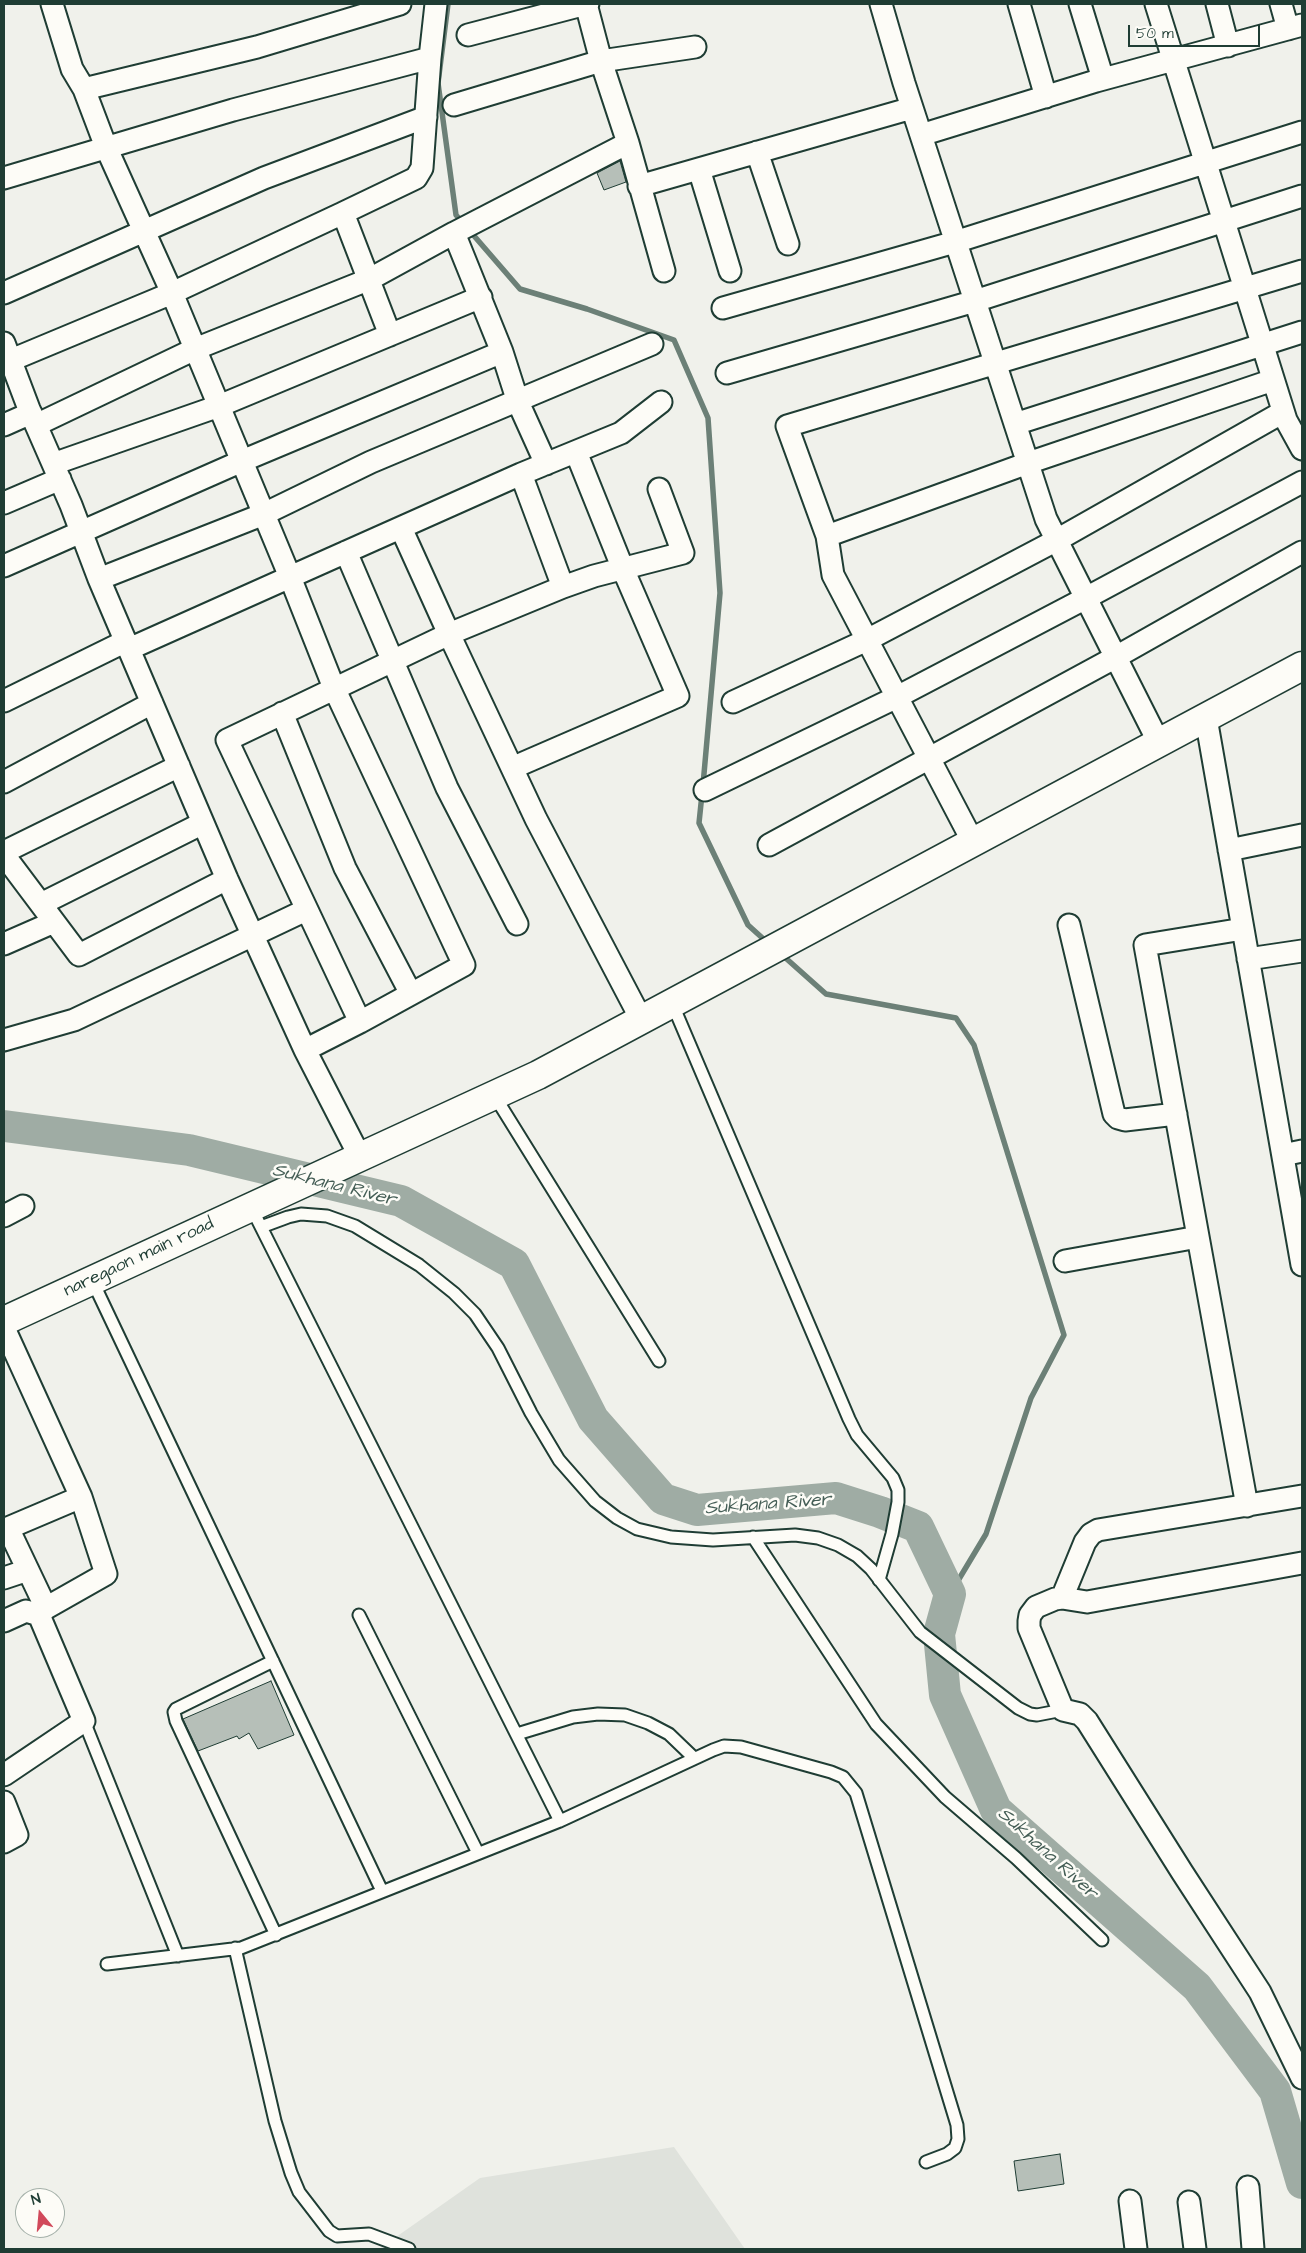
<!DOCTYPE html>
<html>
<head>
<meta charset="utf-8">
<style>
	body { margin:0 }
	#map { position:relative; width:1306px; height:2253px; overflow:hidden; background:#f0f1eb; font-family:"Architects Daughter",sans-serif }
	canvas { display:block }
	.frame { position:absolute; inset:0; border:5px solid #1f3d34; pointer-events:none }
	.north { position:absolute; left:15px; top:2188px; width:50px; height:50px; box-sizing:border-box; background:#fdfcf7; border:1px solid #a4b0a9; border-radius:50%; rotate:343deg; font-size:14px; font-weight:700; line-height:20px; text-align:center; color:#1f3d34 }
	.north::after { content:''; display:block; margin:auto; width:18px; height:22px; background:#d1495b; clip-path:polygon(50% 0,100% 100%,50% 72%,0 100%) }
	.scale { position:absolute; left:1128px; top:25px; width:132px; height:22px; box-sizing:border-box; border:2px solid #1f3d34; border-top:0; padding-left:6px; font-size:15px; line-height:18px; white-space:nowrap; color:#1f3d34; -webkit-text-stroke:4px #fdfcf7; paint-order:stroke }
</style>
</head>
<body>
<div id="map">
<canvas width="1306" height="2253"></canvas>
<div class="frame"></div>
<div class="north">N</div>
<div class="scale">50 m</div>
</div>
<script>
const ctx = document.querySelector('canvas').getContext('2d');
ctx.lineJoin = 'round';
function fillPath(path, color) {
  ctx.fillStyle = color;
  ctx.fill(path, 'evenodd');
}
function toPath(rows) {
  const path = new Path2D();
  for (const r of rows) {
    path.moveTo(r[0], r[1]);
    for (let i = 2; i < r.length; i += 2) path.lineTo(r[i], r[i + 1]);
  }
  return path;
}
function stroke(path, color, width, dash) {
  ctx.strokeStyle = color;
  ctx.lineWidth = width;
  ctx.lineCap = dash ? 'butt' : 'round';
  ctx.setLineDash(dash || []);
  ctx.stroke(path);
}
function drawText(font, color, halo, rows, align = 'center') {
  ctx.font = font + ' "Architects Daughter",sans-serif';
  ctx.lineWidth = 5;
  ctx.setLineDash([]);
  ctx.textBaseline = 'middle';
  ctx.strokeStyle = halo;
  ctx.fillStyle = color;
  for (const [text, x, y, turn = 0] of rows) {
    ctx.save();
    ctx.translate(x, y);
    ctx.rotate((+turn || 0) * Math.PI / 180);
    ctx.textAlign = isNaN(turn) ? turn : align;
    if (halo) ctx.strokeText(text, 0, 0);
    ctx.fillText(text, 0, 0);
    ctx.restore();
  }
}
fillPath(toPath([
	[674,2147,745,2249,379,2249,480,2178]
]), '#dfe2dc');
stroke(toPath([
	[448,4,438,83,456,215,463,223],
	[469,230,520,289,587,309,674,340,708,418,720,593,703,785],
	[702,794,699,823,748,925,769,944],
	[780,953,826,994,956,1018,974,1045,1064,1335,1031,1398,986,1534,950,1594]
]), '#6c8077', 5.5);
stroke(toPath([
	[4,1126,189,1150,401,1201,514,1264,593,1419,663,1499,697,1510,836,1498,880,1512,918,1527,950,1594,939,1634,945,1695,996,1810,1197,1987,1275,2091,1302,2183]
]), '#9faca4', 32);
const building = toPath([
	[620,161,626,182,604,190,597,173,620,161],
	[271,1681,294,1735,258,1749,249,1733,239,1739,237,1736,198,1751,183,1719,271,1681],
	[1060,2154,1064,2184,1018,2191,1014,2161,1060,2154]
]);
fillPath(building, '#b6bfb8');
stroke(building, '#1f3d34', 1);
const lane = toPath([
	[672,1003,849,1419,857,1435,893,1478,898,1490,898,1502,892,1534,879,1580],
	[494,1095,659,1361],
	[251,1207,560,1821],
	[261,1227,288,1217,301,1214,327,1216,355,1226,419,1265,454,1293,475,1314,498,1348,531,1413,559,1460,595,1501,617,1518,637,1529,671,1537,713,1540,795,1535,818,1538,838,1545,857,1556,871,1569,920,1632,1018,1708,1030,1714,1037,1715,1063,1710],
	[92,1280,382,1891],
	[753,1537,876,1724,945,1797,1016,1858,1102,1940],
	[359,1615,478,1853],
	[273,1661,176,1709,174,1712,176,1721,276,1935],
	[84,1721,178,1956],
	[517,1734,573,1717,598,1714,625,1715,648,1723,669,1734,694,1758],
	[235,1948,275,2121,291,2173,299,2192,329,2231,337,2236,369,2234,409,2249],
	[107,1964,241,1948,560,1821,713,1750,724,1746,741,1747,831,1772,843,1777,856,1793,957,2125,958,2139,955,2148,947,2154,926,2162]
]);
const street = toPath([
	[52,4,72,69,84,89,106,147,172,293,290,577,521,474,621,433,661,402],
	[588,4,586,4,601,61,628,143,664,271],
	[881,4,904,83,1046,519,1159,743],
	[1019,4,1046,97],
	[1080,4,1103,79,1096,81],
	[1156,4,1286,420,1302,449],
	[1217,4,1228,46],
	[1281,4,1288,29],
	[468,35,586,4],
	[84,89,257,47,400,4],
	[454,105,601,61,695,47],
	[921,135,1096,81,1302,25],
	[757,152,788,244],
	[699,169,730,271],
	[4,178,233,110,430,58],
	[639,186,912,108],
	[343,213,416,178,422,168,430,58,436,4],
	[454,233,628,143],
	[4,293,264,178,426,117],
	[723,308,955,242,1302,132],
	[4,343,29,409,71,505,99,579,227,879,305,1050,360,1022,227,740,449,634,536,819,641,1019],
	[502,352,518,402,546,464],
	[4,363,172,293,343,213,390,335],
	[727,373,975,301,1302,196],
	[1015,424,1302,332],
	[4,425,31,413],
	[53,464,219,406,481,297],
	[521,474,563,587],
	[4,503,60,479],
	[401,528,449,634,563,587,594,576,683,553,659,489],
	[827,536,1028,463,1273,380],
	[346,552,447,788,517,924],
	[4,566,242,461,502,352,454,233,370,279,195,349,36,425],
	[99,579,264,514,371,462,652,344],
	[129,649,290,577,334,688,464,965,360,1022],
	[4,701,126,641],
	[733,702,867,640,1057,540,1283,412],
	[282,713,345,868,411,994],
	[1206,718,1302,1265],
	[512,768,678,696,623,569,576,452],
	[4,782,152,703],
	[705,790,897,697,1086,598,1302,482],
	[973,842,833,575,827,536,787,426,1302,271],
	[769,845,1116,657,1302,552],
	[1229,850,1302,835],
	[4,852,179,766],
	[4,855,79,955,227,879],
	[41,904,203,823],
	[1069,925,1114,1114,1118,1118,1125,1120,1176,1114],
	[1243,929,1145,945,1247,1506],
	[4,944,54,922],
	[1248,959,1302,951],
	[4,1040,74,1020,306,910],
	[305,1050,360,1157],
	[1283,1155,1302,1151],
	[4,1216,23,1206],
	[1065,1261,1198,1237],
	[4,1328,81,1497,8,1528,46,1608,39,1615,84,1721,4,1775],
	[1302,1563,1087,1602,1062,1598,1055,1599,1036,1607,1030,1615,1029,1621,1029,1628,1063,1710,1080,1714,1087,1721,1182,1872,1260,1992,1302,2078],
	[4,1578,28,1570],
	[1062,1598,1085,1542,1091,1534,1098,1530,1302,1496],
	[46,1608,106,1574,81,1497],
	[4,1621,26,1611,39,1615],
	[4,1802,17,1835,4,1842],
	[1248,2187,1253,2249],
	[1130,2201,1136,2249],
	[1189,2202,1195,2249]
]);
const secondary = toPath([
	[4,1321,538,1075,1302,666]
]);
stroke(lane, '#1f3d34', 15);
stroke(street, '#1f3d34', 25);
stroke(secondary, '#1f3d34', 31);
stroke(lane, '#fdfcf7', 11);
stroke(street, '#fdfcf7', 21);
stroke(secondary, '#fdfcf7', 28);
drawText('18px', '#1f3d34', '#fdfcf7', [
	["naregaon main road",139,1258,-25]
]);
drawText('italic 19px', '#455e56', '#fdfcf7', [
	["Sukhana River",334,1186,14],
	["Sukhana River",768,1505,-4],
	["Sukhana River",1047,1854,42]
]);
</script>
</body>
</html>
